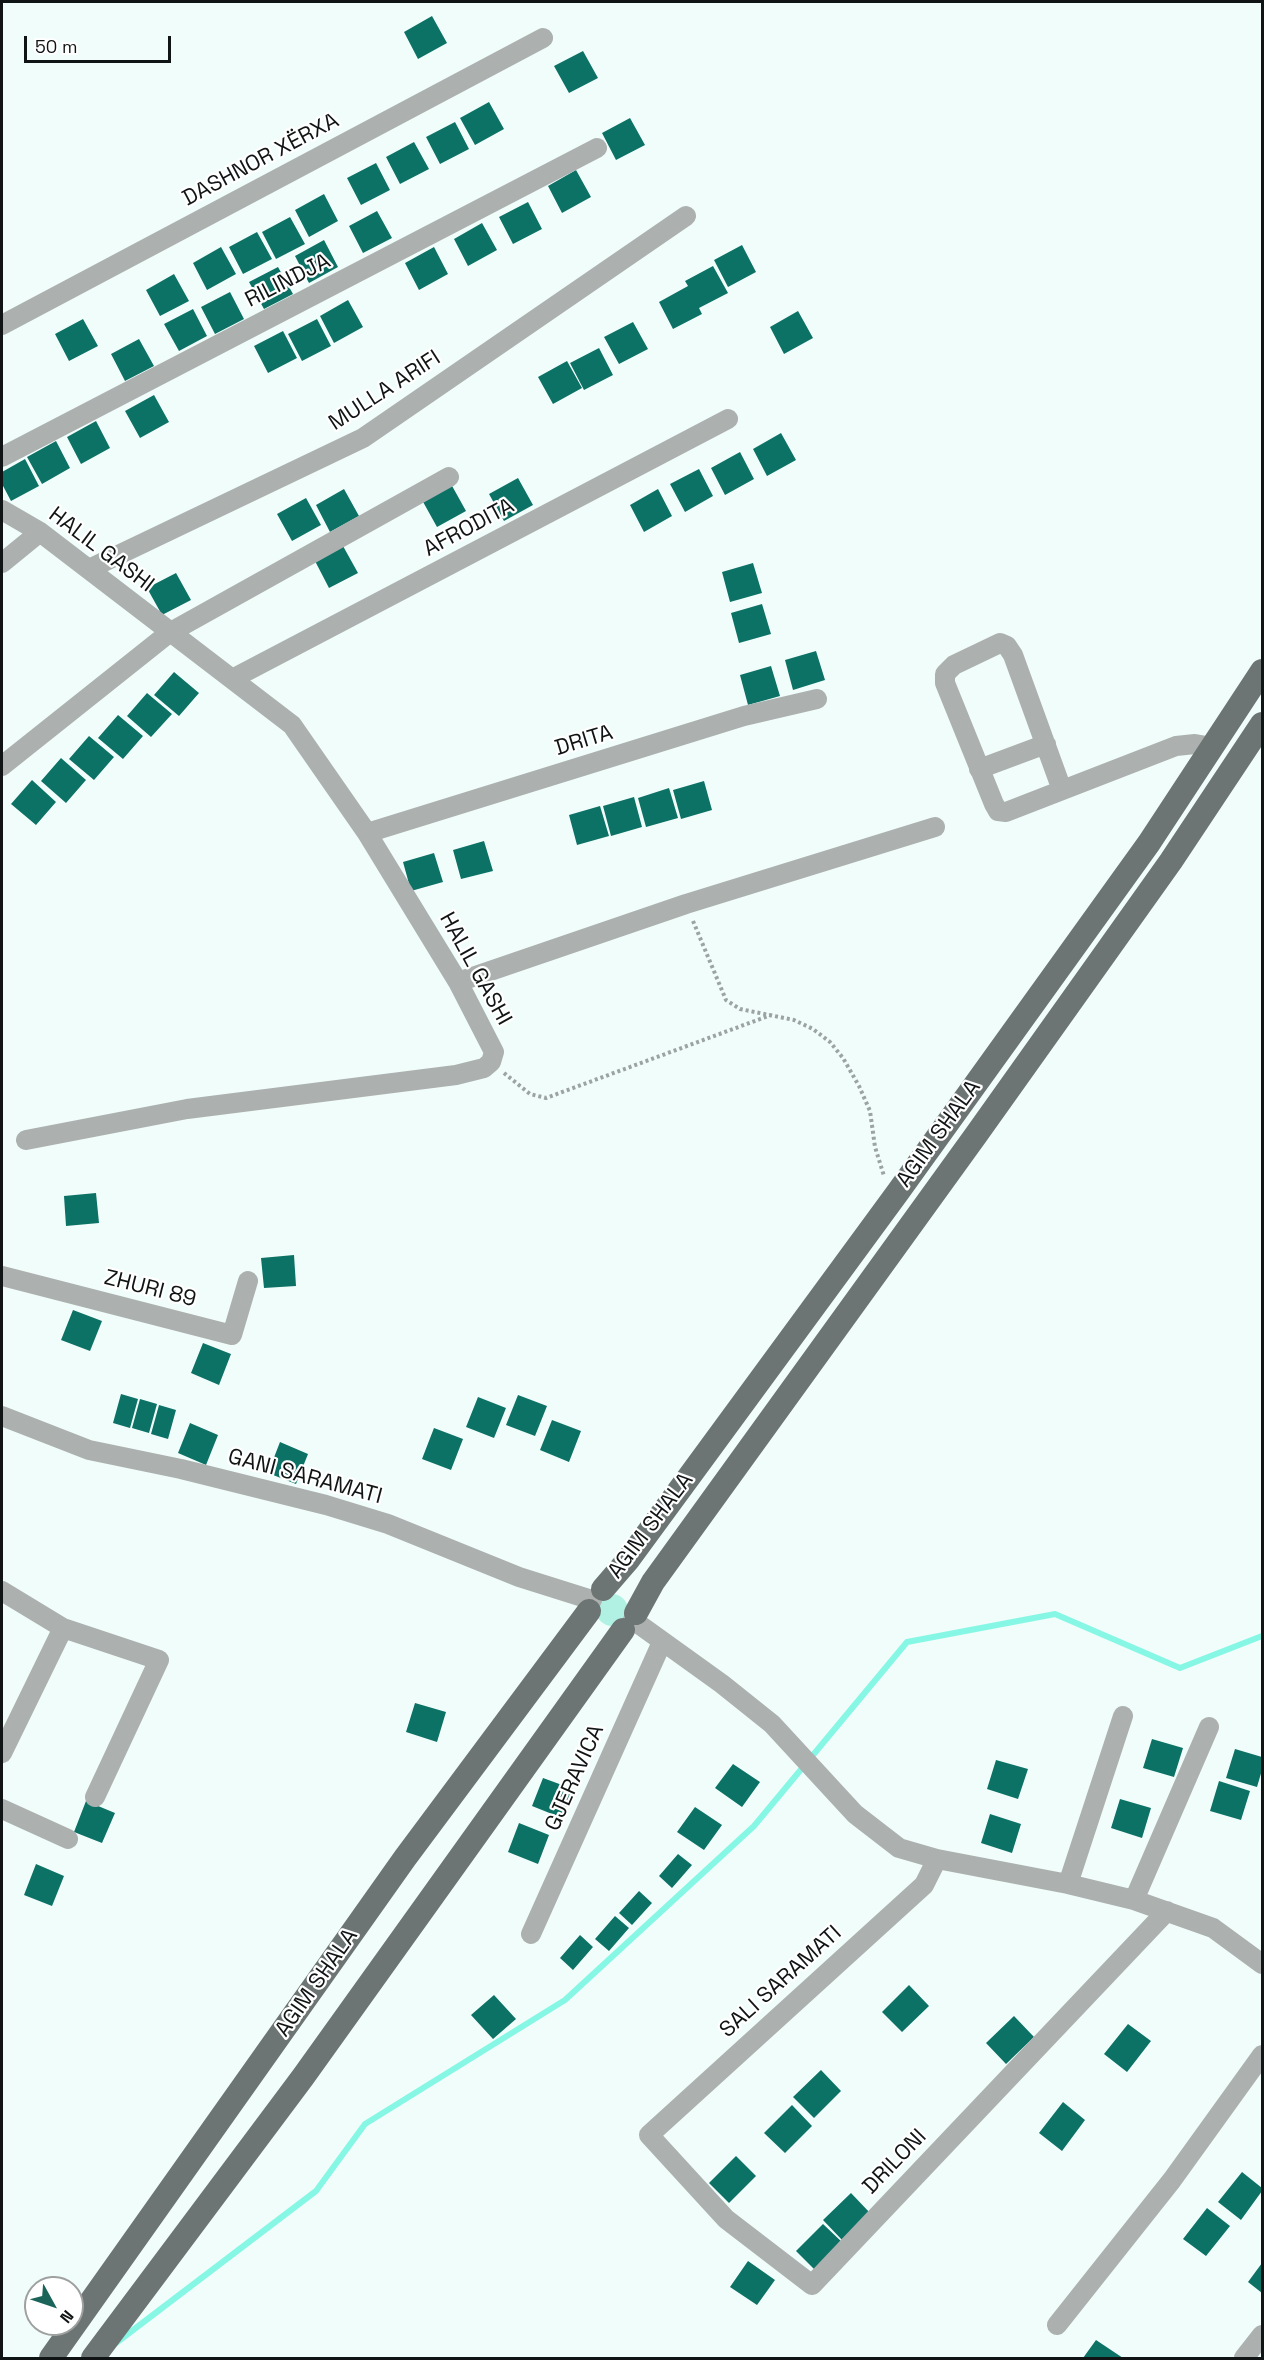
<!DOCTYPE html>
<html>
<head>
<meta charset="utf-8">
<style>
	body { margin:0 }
	#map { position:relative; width:1264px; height:2360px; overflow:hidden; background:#f1fdfa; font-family:"Space Grotesk",sans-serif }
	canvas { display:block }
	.frame { position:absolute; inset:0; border:3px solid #101414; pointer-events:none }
	.north { position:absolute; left:24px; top:2276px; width:60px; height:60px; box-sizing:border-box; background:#fff; border:2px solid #9fa1a1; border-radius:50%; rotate:130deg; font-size:16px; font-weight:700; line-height:24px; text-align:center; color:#101414 }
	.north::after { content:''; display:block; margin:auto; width:21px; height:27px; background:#1b6459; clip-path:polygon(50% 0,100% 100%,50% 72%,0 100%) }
	.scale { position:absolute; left:24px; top:36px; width:147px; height:27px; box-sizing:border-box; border:3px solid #101414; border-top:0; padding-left:8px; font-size:18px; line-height:21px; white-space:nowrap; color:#101414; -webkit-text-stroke:4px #fff; paint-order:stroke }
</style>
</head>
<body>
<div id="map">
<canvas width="1264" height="2360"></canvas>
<div class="frame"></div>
<div class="north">N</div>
<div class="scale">50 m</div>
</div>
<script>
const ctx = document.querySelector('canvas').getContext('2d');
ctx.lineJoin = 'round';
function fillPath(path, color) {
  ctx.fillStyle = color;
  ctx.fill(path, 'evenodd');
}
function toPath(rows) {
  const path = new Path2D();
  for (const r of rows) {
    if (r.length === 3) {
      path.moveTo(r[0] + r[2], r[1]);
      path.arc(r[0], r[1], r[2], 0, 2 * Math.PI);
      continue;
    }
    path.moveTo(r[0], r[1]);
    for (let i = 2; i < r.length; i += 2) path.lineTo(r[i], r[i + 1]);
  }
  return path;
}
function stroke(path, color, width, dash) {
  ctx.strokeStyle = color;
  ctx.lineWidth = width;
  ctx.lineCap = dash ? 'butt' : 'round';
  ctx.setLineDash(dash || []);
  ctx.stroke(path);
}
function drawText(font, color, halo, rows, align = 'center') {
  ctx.font = font + ' "Space Grotesk",sans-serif';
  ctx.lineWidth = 4.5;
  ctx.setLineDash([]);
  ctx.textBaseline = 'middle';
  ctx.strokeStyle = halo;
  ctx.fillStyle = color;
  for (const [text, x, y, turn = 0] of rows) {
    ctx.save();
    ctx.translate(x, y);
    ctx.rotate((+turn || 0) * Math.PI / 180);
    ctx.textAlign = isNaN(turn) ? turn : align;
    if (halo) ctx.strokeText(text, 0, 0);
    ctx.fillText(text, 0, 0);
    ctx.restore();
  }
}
fillPath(toPath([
	[612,1610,16]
]), '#b1f1e4');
stroke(toPath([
	[116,2343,316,2191,365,2124,565,2000,754,1826,907,1642,1055,1614,1180,1668,1262,1636]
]), '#86f7e4', 6);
fillPath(toPath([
	[432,16,447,43,418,59,404,32],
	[583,51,598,78,569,93,554,66],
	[489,102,504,129,475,145,460,118],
	[630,118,645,145,616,160,602,133],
	[455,122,469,149,440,164,426,137],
	[414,142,429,169,400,184,386,157],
	[376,163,390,190,361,205,347,178],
	[576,170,591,197,562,213,548,186],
	[324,194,338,221,309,237,295,210],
	[528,202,542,229,513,244,499,217],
	[377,211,392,238,363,253,349,226],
	[290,217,305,244,276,259,262,232],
	[482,223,497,250,468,266,454,239],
	[257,232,272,259,243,274,229,247],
	[324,240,338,267,309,283,295,256],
	[742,245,756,272,728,287,714,260],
	[221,247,236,274,207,290,193,263],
	[434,247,448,274,419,290,405,263],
	[713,266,728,293,699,308,702,314,673,329,659,302,688,286,685,281],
	[278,267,293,294,264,309,249,282],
	[174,274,189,301,160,316,146,290],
	[230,292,244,319,215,334,201,307],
	[348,300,363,327,334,343,320,316],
	[193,309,207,336,179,351,164,324],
	[798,311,813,338,784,354,770,327],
	[83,319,98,346,69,361,55,334],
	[317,319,331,346,302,361,288,334],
	[633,322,648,349,619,364,604,337],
	[283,331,297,358,268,373,254,346],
	[139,339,154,366,125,381,111,354],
	[599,348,613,375,584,390,570,363],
	[567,361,582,388,553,404,538,377],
	[154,395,169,422,140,438,125,411],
	[96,421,110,448,81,464,67,437],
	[781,433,796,460,767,476,753,449],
	[56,441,70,468,42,484,27,457],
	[740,452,754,479,725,495,711,468],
	[25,459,39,486,11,501,2,484,2,472],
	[699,469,713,496,685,512,670,484],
	[518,478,533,505,504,521,489,494],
	[451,484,466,511,437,527,422,500],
	[344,489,359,516,330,532,316,505],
	[658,489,672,516,644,532,630,505],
	[306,498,321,525,292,541,277,514],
	[343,546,358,573,329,588,315,561],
	[753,563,762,593,730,602,722,572],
	[176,573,191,600,162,615,147,588],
	[762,604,771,634,739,643,731,613],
	[816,651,825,680,793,690,785,660],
	[771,666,780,696,748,705,740,675],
	[174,672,199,693,179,716,154,695],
	[147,693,172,714,151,737,127,716],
	[118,715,143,736,123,759,98,738],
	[89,736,114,757,94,780,69,759],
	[61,758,86,780,66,803,41,781],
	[32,780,56,802,36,825,11,804],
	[704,781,712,810,681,819,673,790],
	[669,788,678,818,646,827,638,798],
	[634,797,642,827,611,836,603,806],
	[600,806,609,836,577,845,569,815],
	[484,841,493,871,461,879,453,850],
	[434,853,443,882,411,891,403,862],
	[96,1193,99,1223,66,1226,64,1196],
	[294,1255,296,1286,264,1288,261,1258],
	[73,1310,102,1321,90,1351,61,1340],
	[203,1343,231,1354,219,1385,191,1373],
	[121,1394,138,1399,130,1428,113,1423],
	[518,1395,547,1406,535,1436,506,1425],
	[478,1397,506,1408,494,1438,466,1427],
	[140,1399,157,1404,149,1433,132,1428],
	[159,1405,176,1410,168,1439,151,1434],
	[552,1420,581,1431,569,1462,540,1450],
	[190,1423,218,1435,206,1465,178,1453],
	[434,1428,463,1439,451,1470,422,1459],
	[280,1442,308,1454,296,1484,268,1473],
	[415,1703,446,1712,437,1742,406,1732],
	[1152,1739,1183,1748,1174,1777,1143,1768],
	[1235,1749,1262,1757,1262,1770,1257,1787,1226,1778],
	[996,1760,1028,1769,1018,1799,987,1789],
	[733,1764,760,1782,742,1807,715,1788],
	[543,1778,573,1789,562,1818,532,1806],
	[1219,1781,1250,1791,1241,1820,1210,1811],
	[1120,1799,1151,1808,1142,1838,1111,1828],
	[86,1801,115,1813,102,1843,74,1832],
	[695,1807,722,1825,704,1850,677,1832],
	[990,1814,1021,1824,1012,1853,981,1843],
	[519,1823,549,1835,538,1864,508,1852],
	[678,1854,692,1865,672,1888,659,1876],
	[36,1864,64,1876,52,1906,24,1895],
	[639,1891,652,1903,632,1925,619,1913],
	[615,1916,629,1928,609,1951,595,1939],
	[580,1935,593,1947,573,1970,560,1958],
	[909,1985,929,2006,902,2032,882,2012],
	[494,1995,516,2019,493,2039,471,2015],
	[1014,2016,1034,2037,1006,2064,986,2043],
	[1128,2024,1151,2041,1127,2072,1104,2054],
	[821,2070,841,2091,814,2118,793,2097],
	[1063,2102,1085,2120,1062,2151,1039,2133],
	[792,2105,812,2126,785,2153,764,2133],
	[736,2156,756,2176,729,2203,709,2183],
	[1242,2172,1262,2188,1262,2191,1241,2220,1218,2202],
	[851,2193,871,2214,843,2241,823,2220],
	[1207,2208,1230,2226,1206,2256,1183,2239],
	[823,2224,844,2244,816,2271,796,2251],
	[748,2261,775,2280,757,2305,730,2287],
	[1262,2263,1262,2293,1248,2282],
	[1096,2340,1123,2358,1083,2358]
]), '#0d7266');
stroke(toPath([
	[693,921,726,1000,740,1009,794,1020,813,1029,830,1042,843,1058,859,1086,870,1111,875,1147,884,1176],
	[504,1073,530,1094,546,1098,771,1015]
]), '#9ba4a2', 4, [3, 3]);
stroke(toPath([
	[2,325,543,38],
	[2,457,597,148],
	[2,510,40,532,292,725,367,833,458,982,494,1052,491,1062,484,1068,456,1075,187,1109,26,1140],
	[2,563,40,532],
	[89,569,363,438,686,216],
	[232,679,728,419],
	[2,766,169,633,449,477],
	[979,769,1046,744],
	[1062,790,1013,655,1007,646,1000,643,954,665,945,674,945,683,994,804,998,811,1006,812,1176,746,1195,744,1212,747],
	[367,833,744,716,817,699],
	[458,982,686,904,935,827],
	[2,1276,232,1335,248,1281],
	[2,1416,89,1450,181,1469,326,1505,388,1524,519,1577,592,1600],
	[2,1591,63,1628,159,1660,95,1797],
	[633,1620,722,1684,772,1724,855,1814,899,1848,937,1859,1068,1884,1134,1900,1213,1928,1262,1964],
	[2,1753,63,1628],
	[2,1809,68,1839],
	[937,1859,924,1885,649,2135,726,2219,812,2285,1167,1911],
	[1068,1884,1123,1716],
	[1134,1900,1209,1727],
	[531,1934,662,1642],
	[1057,2325,1172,2180,1262,2055],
	[1244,2358,1262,2335]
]), '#acb1b0', 20);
stroke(toPath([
	[603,1589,628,1560,898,1192,1149,843,1262,671],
	[636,1613,653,1582,976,1135,1171,861,1262,724],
	[51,2358,405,1858,589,1611],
	[93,2358,303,2077,623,1630]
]), '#6c7573', 24);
drawText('22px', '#101414', '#fff', [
	["DASHNOR XËRXA",261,160,-28],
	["RILINDJA",288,281,-27],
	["MULLA ARIFI",385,391,-33],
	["AFRODITA",469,528,-28],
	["HALIL GASHI",101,550,37],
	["DRITA",584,741,-17],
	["HALIL GASHI",475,969,61],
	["AGIM SHALA",939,1134,-54],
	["ZHURI 89",150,1289,14],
	["GANI SARAMATI",305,1477,15],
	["AGIM SHALA",651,1526,-53],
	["GJERAVICA",575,1778,-66],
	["SALI SARAMATI",781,1982,-42],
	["AGIM SHALA",317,1983,-55],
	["DRILONI",895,2162,-46]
]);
</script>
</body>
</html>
